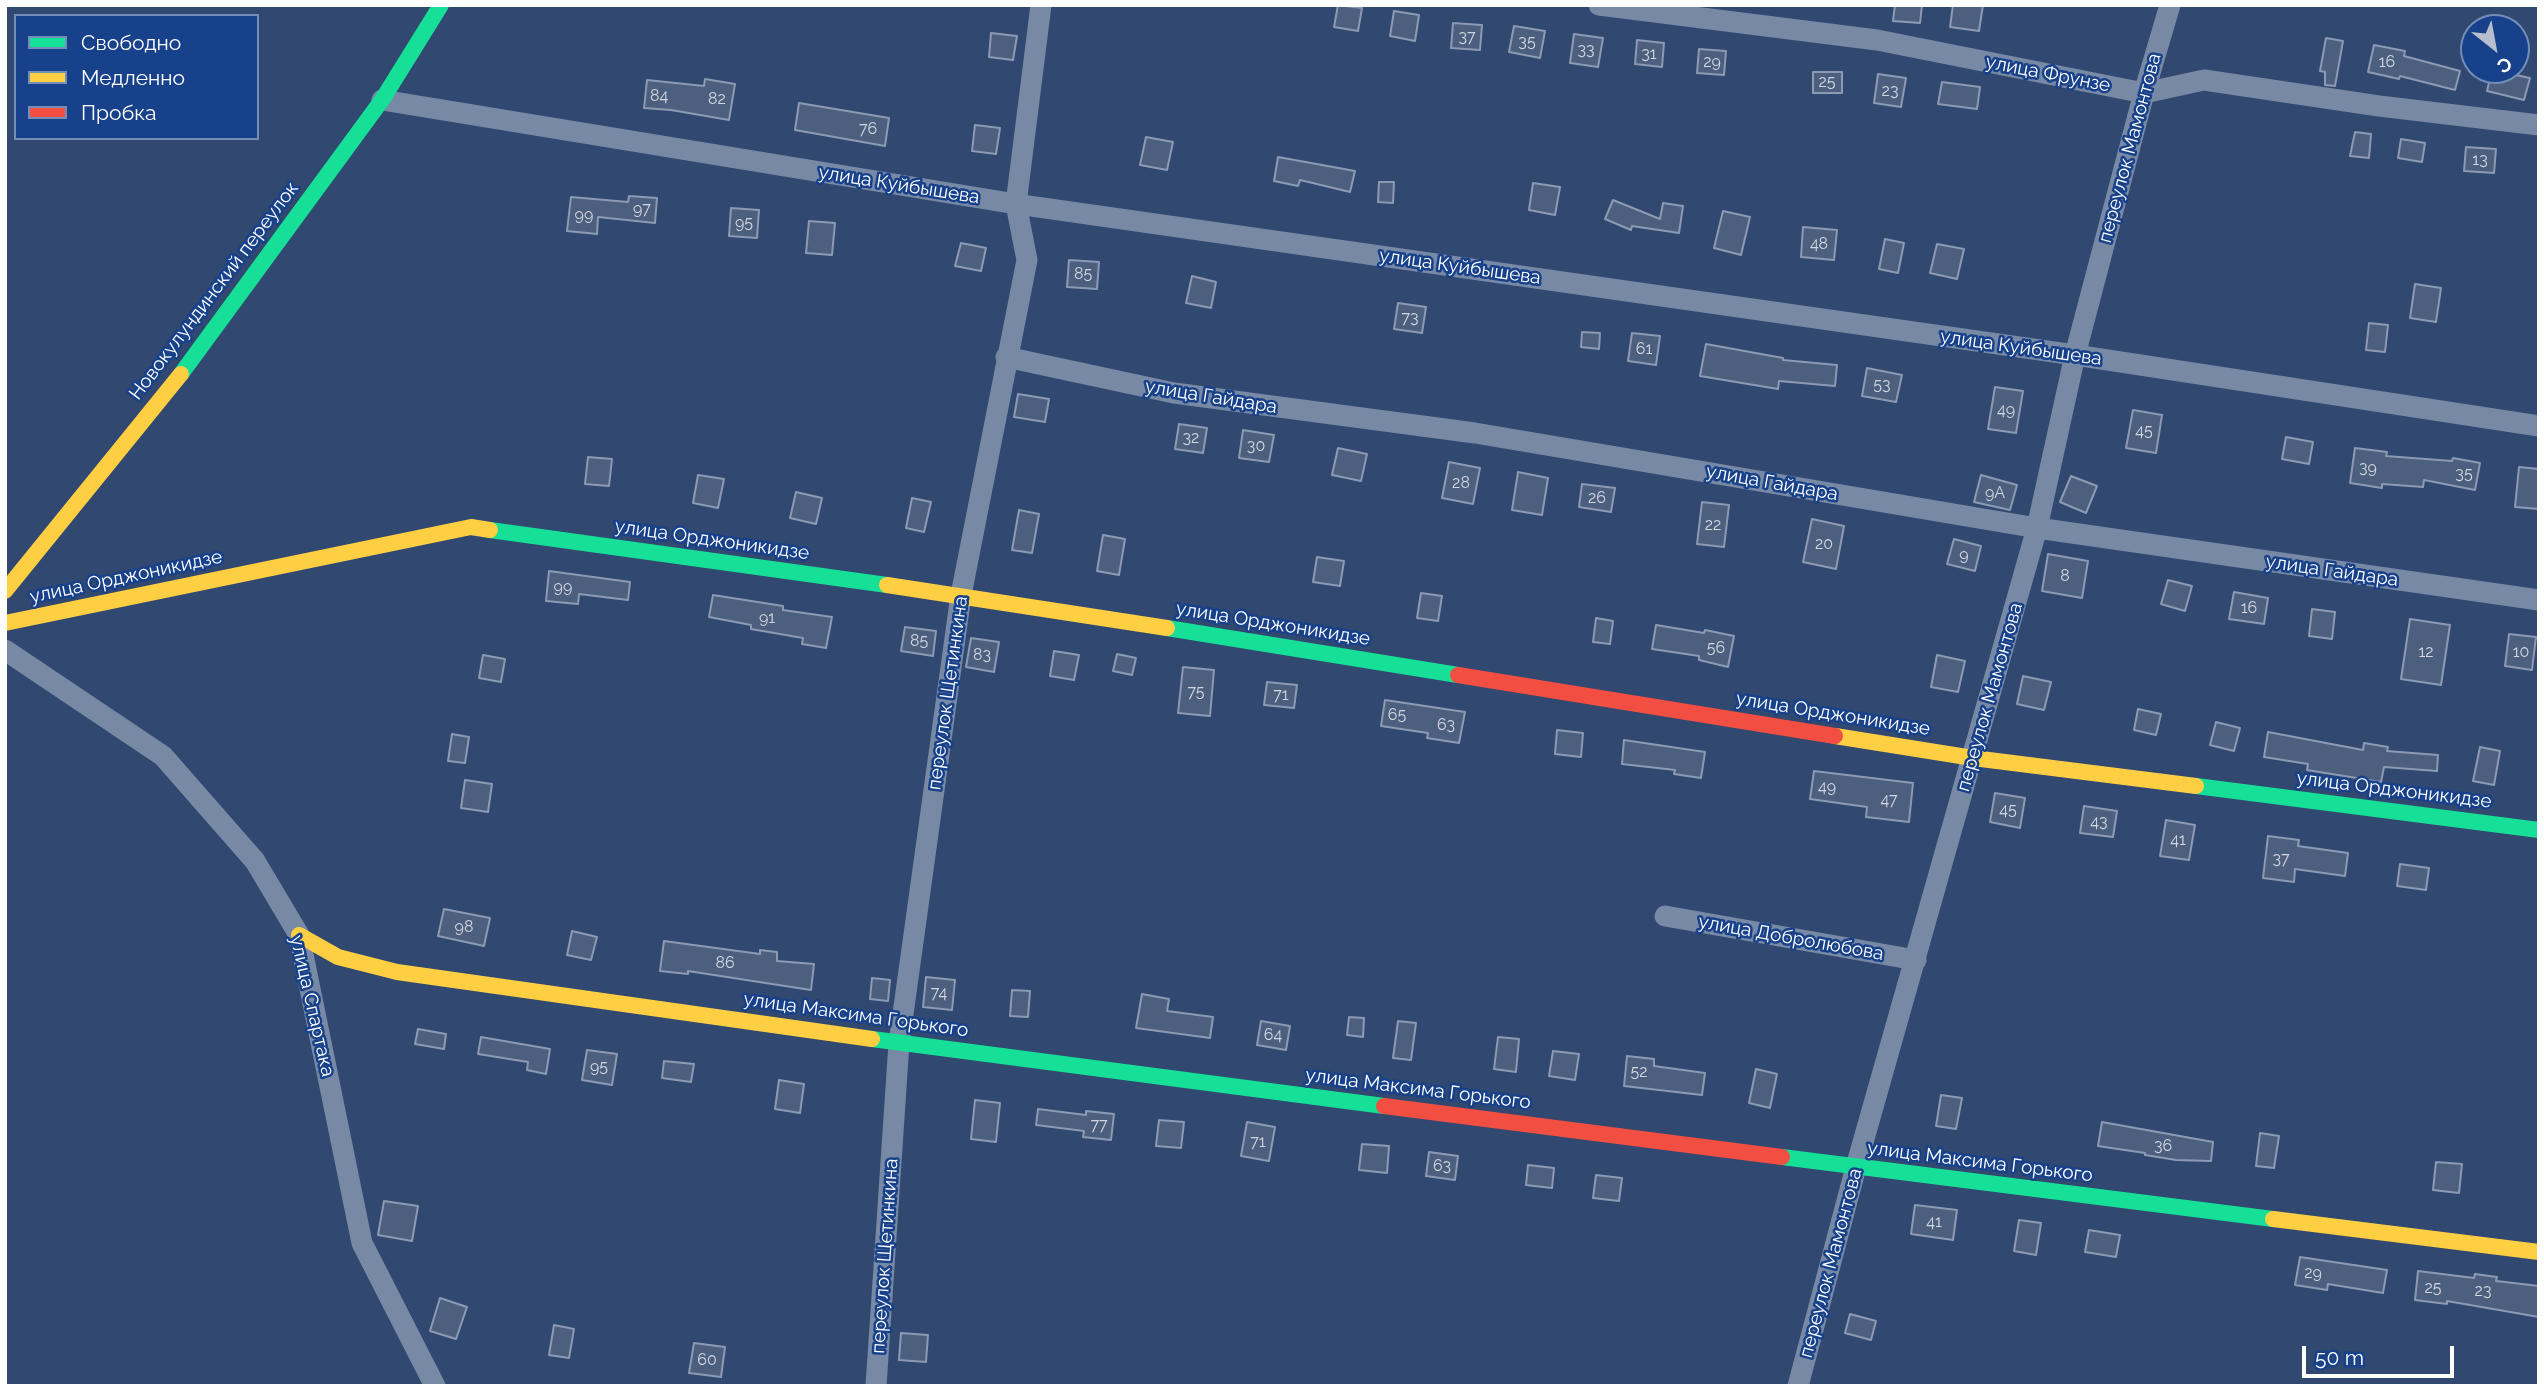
<!DOCTYPE html>
<html>
<head>
<meta charset="utf-8">
<style>
	body { margin:0 }
	#map { position:relative; width:2544px; height:1391px; overflow:hidden; background:#314870; font-family:Raleway,sans-serif }
	canvas { display:block }
	.frame { position:absolute; inset:0; border:7px solid #fff; pointer-events:none }
	.legend { position:absolute; left:14px; top:14px; width:245px; height:126px; box-sizing:border-box; background:#17418a; border:2px solid #748db9; margin:0; padding:9px 12px; list-style:none; font-size:21px; color:#fff }
	.legend li { display:flex; align-items:center; gap:14px; height:35px }
	.legend b { width:35px; border:2px solid #748db9 }
	.north { position:absolute; left:2460px; top:14px; width:70px; height:70px; box-sizing:border-box; background:#17418a; border:2px solid #748db9; border-radius:50%; rotate:149deg; font-size:19px; font-weight:700; line-height:28px; text-align:center; color:#fff }
	.north::after { content:''; display:block; margin:auto; width:24px; height:32px; background:#b7bfcd; clip-path:polygon(50% 0,100% 100%,50% 72%,0 100%) }
	.scale { position:absolute; left:2302px; top:1346px; width:152px; height:32px; box-sizing:border-box; border:4px solid #fff; border-top:0; padding-left:9px; font-size:21px; line-height:24px; white-space:nowrap; color:#fff; -webkit-text-stroke:5px #17418a; paint-order:stroke }
</style>
</head>
<body>
<div id="map">
<canvas width="2544" height="1391"></canvas>
<div class="frame"></div>
<ul class="legend">
<li><b style="height:9px;background:#16e098"></b>Свободно</li>
<li><b style="height:9px;background:#ffcf43"></b>Медленно</li>
<li><b style="height:9px;background:#f24e42"></b>Пробка</li>
</ul>
<div class="north">С</div>
<div class="scale">50 m</div>
</div>
<script>
const ctx = document.querySelector('canvas').getContext('2d');
ctx.lineJoin = 'round';
function fillPath(path, color) {
  ctx.fillStyle = color;
  ctx.fill(path, 'evenodd');
}
function toPath(rows) {
  const path = new Path2D();
  for (const r of rows) {
    path.moveTo(r[0], r[1]);
    for (let i = 2; i < r.length; i += 2) path.lineTo(r[i], r[i + 1]);
  }
  return path;
}
function stroke(path, color, width, dash) {
  ctx.strokeStyle = color;
  ctx.lineWidth = width;
  ctx.lineCap = dash ? 'butt' : 'round';
  ctx.setLineDash(dash || []);
  ctx.stroke(path);
}
function drawText(font, color, halo, rows, align = 'center') {
  ctx.font = font + ' Raleway,sans-serif';
  ctx.lineWidth = 5;
  ctx.setLineDash([]);
  ctx.textBaseline = 'middle';
  ctx.strokeStyle = halo;
  ctx.fillStyle = color;
  for (const [text, x, y, turn = 0] of rows) {
    ctx.save();
    ctx.translate(x, y);
    ctx.rotate((+turn || 0) * Math.PI / 180);
    ctx.textAlign = isNaN(turn) ? turn : align;
    if (halo) ctx.strokeText(text, 0, 0);
    ctx.fillText(text, 0, 0);
    ctx.restore();
  }
}
const building = toPath([
	[1338,5,1362,8,1358,31,1334,27,1338,5],
	[1895,5,1922,5,1920,23,1893,21,1895,5],
	[1953,5,1983,5,1979,31,1950,27,1953,5],
	[1394,11,1419,15,1415,41,1390,36,1394,11],
	[1453,23,1482,25,1480,50,1451,48,1453,23],
	[1514,26,1545,31,1540,58,1509,52,1514,26],
	[991,33,1017,36,1013,60,989,57,991,33],
	[1574,34,1603,38,1598,67,1570,63,1574,34],
	[2326,38,2343,41,2335,86,2325,85,2325,72,2320,71,2326,38],
	[1637,40,1664,43,1662,67,1635,64,1637,40],
	[2374,45,2405,51,2404,56,2460,71,2455,90,2400,76,2399,79,2368,72,2374,45],
	[1699,49,1726,51,1724,75,1697,73,1699,49],
	[2492,70,2530,78,2524,100,2487,91,2492,70],
	[1813,72,1842,72,1842,93,1813,93,1813,72],
	[1878,74,1906,78,1901,107,1874,103,1878,74],
	[705,79,735,84,729,120,671,110,644,108,647,80,704,86,705,79],
	[1942,82,1980,87,1977,109,1938,104,1942,82],
	[799,103,889,118,885,146,795,130,799,103],
	[975,125,1000,128,996,154,972,151,975,125],
	[2355,132,2371,134,2369,158,2350,156,2355,132],
	[1146,137,1173,142,1167,170,1140,165,1146,137],
	[2401,139,2425,143,2422,162,2398,158,2401,139],
	[2466,147,2496,149,2494,173,2464,171,2466,147],
	[1278,157,1355,171,1350,192,1300,180,1298,186,1274,181,1278,157],
	[1379,182,1394,182,1393,203,1378,202,1379,182],
	[1533,183,1560,187,1555,215,1529,210,1533,183],
	[629,196,657,198,655,223,598,217,597,234,567,231,571,197,628,202,629,196],
	[1613,200,1660,219,1663,203,1683,206,1679,233,1632,226,1631,230,1605,219,1613,200],
	[731,208,759,210,757,238,729,236,731,208],
	[1723,211,1750,217,1741,255,1714,248,1723,211],
	[809,221,835,223,832,255,806,253,809,221],
	[1803,227,1837,230,1834,260,1801,257,1803,227],
	[1885,239,1904,243,1898,273,1879,269,1885,239],
	[961,243,986,248,981,271,955,266,961,243],
	[1937,244,1964,249,1957,279,1930,273,1937,244],
	[1069,260,1099,262,1097,289,1067,287,1069,260],
	[1192,276,1216,282,1211,308,1186,303,1192,276],
	[2415,284,2441,288,2436,322,2410,318,2415,284],
	[1398,303,1426,307,1422,333,1394,329,1398,303],
	[2369,323,2388,325,2385,352,2366,350,2369,323],
	[1582,332,1600,333,1599,349,1581,347,1582,332],
	[1632,333,1660,336,1656,365,1628,361,1632,333],
	[1706,344,1783,358,1783,360,1837,365,1835,386,1779,381,1778,389,1700,376,1706,344],
	[1867,368,1902,375,1896,402,1862,396,1867,368],
	[1995,387,2023,391,2016,433,1988,429,1995,387],
	[1018,394,1049,399,1045,422,1014,417,1018,394],
	[2133,410,2162,415,2156,453,2126,448,2133,410],
	[1179,424,1207,428,1203,453,1175,449,1179,424],
	[1243,430,1274,435,1269,462,1239,458,1243,430],
	[2286,437,2313,442,2309,464,2282,459,2286,437],
	[1338,448,1367,454,1361,481,1332,475,1338,448],
	[2355,448,2387,452,2386,456,2452,461,2453,458,2480,463,2475,490,2424,480,2423,487,2382,484,2382,488,2350,483,2355,448],
	[588,457,612,459,609,486,585,484,588,457],
	[1449,462,1480,468,1473,504,1442,498,1449,462],
	[2519,467,2539,469,2539,509,2515,507,2519,467],
	[1518,472,1548,478,1542,515,1512,510,1518,472],
	[698,475,724,479,718,508,693,503,698,475],
	[1981,475,2017,485,2010,510,1974,502,1981,475],
	[2071,476,2097,486,2086,513,2060,502,2071,476],
	[1582,484,1615,488,1611,512,1579,507,1582,484],
	[796,492,822,498,816,524,790,518,796,492],
	[912,498,931,502,924,532,906,528,912,498],
	[1702,502,1729,505,1724,547,1697,544,1702,502],
	[1019,510,1039,514,1032,553,1012,550,1019,510],
	[1812,519,1844,526,1836,569,1803,562,1812,519],
	[1103,535,1125,539,1119,575,1097,571,1103,535],
	[1954,539,1981,546,1975,571,1947,564,1954,539],
	[2048,554,2088,561,2082,598,2042,591,2048,554],
	[1317,557,1344,561,1340,586,1313,582,1317,557],
	[549,571,630,582,628,600,579,594,578,604,546,601,549,571],
	[2168,580,2192,586,2185,611,2161,604,2168,580],
	[2234,592,2268,598,2264,624,2229,619,2234,592],
	[1421,593,1442,596,1438,621,1417,618,1421,593],
	[713,595,783,606,783,610,832,617,826,648,802,644,803,638,751,629,751,625,709,617,713,595],
	[2312,609,2335,612,2332,639,2309,636,2312,609],
	[1596,618,1613,621,1610,644,1593,642,1596,618],
	[2410,619,2450,625,2441,685,2401,679,2410,619],
	[1656,625,1704,633,1705,630,1734,636,1728,667,1699,660,1699,656,1652,649,1656,625],
	[905,627,936,631,933,656,901,651,905,627],
	[2509,634,2536,637,2532,670,2505,666,2509,634],
	[971,638,999,642,994,672,966,667,971,638],
	[1054,651,1079,655,1074,680,1050,676,1054,651],
	[1117,654,1136,658,1132,675,1113,671,1117,654],
	[483,655,505,659,501,682,479,678,483,655],
	[1937,655,1965,661,1958,692,1931,687,1937,655],
	[1183,667,1214,670,1210,716,1178,713,1183,667],
	[2023,676,2051,682,2044,710,2017,704,2023,676],
	[1267,682,1297,685,1294,708,1264,705,1267,682],
	[1385,700,1465,712,1459,743,1427,738,1428,733,1381,726,1385,700],
	[2138,709,2161,714,2156,735,2134,730,2138,709],
	[2216,722,2240,728,2234,751,2210,745,2216,722],
	[1557,730,1583,733,1581,757,1555,754,1557,730],
	[2268,732,2363,750,2364,743,2388,747,2387,751,2438,755,2437,771,2384,767,2381,782,2307,770,2308,764,2264,757,2268,732],
	[452,734,469,737,465,763,448,761,452,734],
	[1624,740,1705,752,1701,778,1674,774,1675,770,1622,764,1624,740],
	[2480,747,2500,751,2494,785,2473,781,2480,747],
	[1814,771,1913,783,1909,822,1866,817,1867,807,1810,799,1814,771],
	[465,780,492,784,488,812,461,808,465,780],
	[1995,793,2025,798,2020,828,1990,822,1995,793],
	[2084,806,2117,811,2113,837,2080,833,2084,806],
	[2166,820,2195,825,2189,860,2160,856,2166,820],
	[2268,836,2299,840,2298,846,2348,853,2345,876,2295,869,2294,882,2263,878,2268,836],
	[2400,864,2429,868,2426,890,2397,886,2400,864],
	[444,909,490,918,484,946,438,936,444,909],
	[572,931,597,937,591,960,567,955,572,931],
	[664,941,760,954,760,950,777,952,777,961,814,964,811,990,688,971,688,974,660,971,664,941],
	[926,977,955,980,952,1010,923,1007,926,977],
	[872,978,890,980,888,1001,870,999,872,978],
	[1012,990,1030,991,1028,1017,1010,1016,1012,990],
	[1142,994,1169,999,1167,1011,1213,1017,1210,1038,1136,1028,1142,994],
	[1349,1017,1364,1018,1363,1037,1347,1035,1349,1017],
	[1261,1021,1290,1026,1286,1050,1257,1045,1261,1021],
	[1398,1021,1416,1023,1411,1060,1393,1058,1398,1021],
	[418,1029,446,1034,444,1049,415,1044,418,1029],
	[481,1037,550,1049,546,1074,527,1070,528,1062,478,1054,481,1037],
	[1498,1037,1519,1039,1516,1072,1494,1069,1498,1037],
	[587,1050,617,1054,612,1085,582,1080,587,1050],
	[1553,1051,1579,1054,1575,1080,1549,1076,1553,1051],
	[1627,1056,1654,1059,1654,1066,1705,1073,1702,1095,1624,1086,1627,1056],
	[664,1061,694,1064,691,1082,662,1078,664,1061],
	[1756,1069,1777,1074,1770,1108,1749,1103,1756,1069],
	[779,1080,804,1084,800,1113,775,1109,779,1080],
	[1941,1095,1962,1098,1956,1129,1936,1126,1941,1095],
	[975,1100,1000,1103,996,1142,971,1139,975,1100],
	[1038,1109,1086,1115,1086,1111,1114,1114,1111,1140,1083,1137,1084,1131,1036,1125,1038,1109],
	[1159,1120,1184,1122,1181,1148,1156,1146,1159,1120],
	[1247,1122,1275,1127,1269,1161,1241,1156,1247,1122],
	[2102,1122,2213,1142,2211,1161,2176,1160,2145,1155,2145,1153,2098,1146,2102,1122],
	[2260,1133,2279,1136,2274,1168,2256,1166,2260,1133],
	[1362,1144,1389,1146,1387,1173,1359,1170,1362,1144],
	[1429,1152,1458,1156,1455,1180,1426,1176,1429,1152],
	[2436,1162,2462,1164,2459,1193,2433,1190,2436,1162],
	[1528,1165,1554,1168,1552,1188,1526,1185,1528,1165],
	[1596,1175,1622,1178,1619,1201,1593,1198,1596,1175],
	[384,1201,418,1206,412,1241,378,1235,384,1201],
	[1915,1205,1957,1210,1953,1240,1911,1234,1915,1205],
	[2019,1220,2041,1223,2036,1255,2014,1251,2019,1220],
	[2089,1230,2120,1235,2116,1257,2085,1252,2089,1230],
	[2300,1257,2387,1270,2383,1293,2328,1284,2327,1290,2295,1285,2300,1257],
	[2418,1271,2474,1278,2475,1274,2497,1277,2496,1281,2539,1286,2539,1317,2447,1301,2447,1304,2415,1300,2418,1271],
	[440,1298,467,1307,456,1339,430,1331,440,1298],
	[1850,1314,1876,1321,1871,1340,1845,1333,1850,1314],
	[554,1325,574,1329,569,1358,549,1355,554,1325],
	[901,1333,928,1335,926,1362,899,1360,901,1333],
	[694,1343,725,1347,721,1377,689,1373,694,1343]
]);
fillPath(building, '#4c5f7f');
stroke(building, '#8c9ab3', 2);
stroke(toPath([
	[1599,5,1877,40,2144,93,2204,80,2379,106,2539,125],
	[382,100,1016,204,2075,355,2539,426],
	[1006,357,1174,393,1475,433,2037,528,2539,600],
	[5,650,163,756,255,861,299,935,362,1243,435,1386],
	[1665,916,1916,960],
	[876,1386,899,1043,961,595,1027,260,1016,204,1041,5],
	[1798,1386,1856,1167,2037,528,2075,355,2144,93,2170,5]
]), '#7889a5', 21);
stroke(toPath([
	[181,374,382,100,441,5],
	[490,530,887,585],
	[1167,628,1458,675],
	[2196,786,2539,830],
	[872,1039,1384,1106],
	[1782,1157,2273,1219]
]), '#16e098', 16);
stroke(toPath([
	[887,585,1167,628],
	[5,591,181,374],
	[5,623,471,527,490,530],
	[1835,736,1973,758,2196,786],
	[299,935,338,957,397,972,872,1039],
	[2273,1219,2539,1252]
]), '#ffcf43', 16);
stroke(toPath([
	[1458,675,1835,736],
	[1384,1106,1782,1157]
]), '#f24e42', 16);
drawText('16px', '#d2d7df', null, [
	["37",1467,37],
	["35",1527,42],
	["33",1586,50],
	["31",1649,54],
	["29",1712,62],
	["16",2387,62],
	["25",1827,82],
	["23",1890,91],
	["84",659,96],
	["82",717,99],
	["76",868,129],
	["13",2480,160],
	["97",642,209],
	["99",584,215],
	["95",744,223],
	["48",1819,244],
	["85",1083,274],
	["73",1410,318],
	["61",1644,349],
	["53",1882,385],
	["49",2006,410],
	["45",2144,431],
	["32",1191,438],
	["30",1256,446],
	["39",2368,468],
	["35",2464,474],
	["28",1461,483],
	["9А",1995,493],
	["26",1597,498],
	["22",1713,525],
	["20",1824,544],
	["9",1964,555],
	["8",2065,576],
	["99",563,587],
	["16",2249,608],
	["91",767,618],
	["85",919,641],
	["56",1716,648],
	["12",2426,652],
	["10",2521,652],
	["83",982,655],
	["75",1196,692],
	["71",1281,695],
	["65",1397,715],
	["63",1446,725],
	["49",1827,787],
	["47",1889,800],
	["45",2008,810],
	["43",2099,822],
	["41",2178,840],
	["37",2281,859],
	["98",464,927],
	["86",725,963],
	["74",939,993],
	["64",1273,1035],
	["95",599,1067],
	["52",1639,1072],
	["77",1099,1125],
	["71",1258,1142],
	["36",2163,1146],
	["63",1442,1166],
	["41",1934,1222],
	["29",2313,1273],
	["25",2433,1288],
	["23",2483,1291],
	["60",707,1360]
]);
drawText('19px', '#fff', '#17418a', [
	["улица Фрунзе",2048,74,11],
	["переулок Мамонтова",2130,148,-75],
	["улица Куйбышева",899,185,9],
	["улица Куйбышева",1460,267,8],
	["Новокулундинский переулок",214,291,-53],
	["улица Куйбышева",2021,348,8],
	["улица Гайдара",1211,397,9],
	["улица Гайдара",1772,483,10],
	["улица Орджоникидзе",712,540,8],
	["улица Гайдара",2332,571,8],
	["улица Орджоникидзе",126,577,-12],
	["улица Орджоникидзе",1273,624,9],
	["переулок Щетинкина",948,693,-82],
	["переулок Мамонтова",1990,697,-74],
	["улица Орджоникидзе",1833,714,9],
	["улица Орджоникидзе",2394,790,7],
	["улица Добролюбова",1791,938,10],
	["улица Спартака",312,1006,77],
	["улица Максима Горького",856,1015,8],
	["улица Максима Горького",1418,1089,7],
	["улица Максима Горького",1980,1162,7],
	["переулок Щетинкина",885,1256,-86],
	["переулок Мамонтова",1831,1263,-75]
]);
</script>
</body>
</html>
